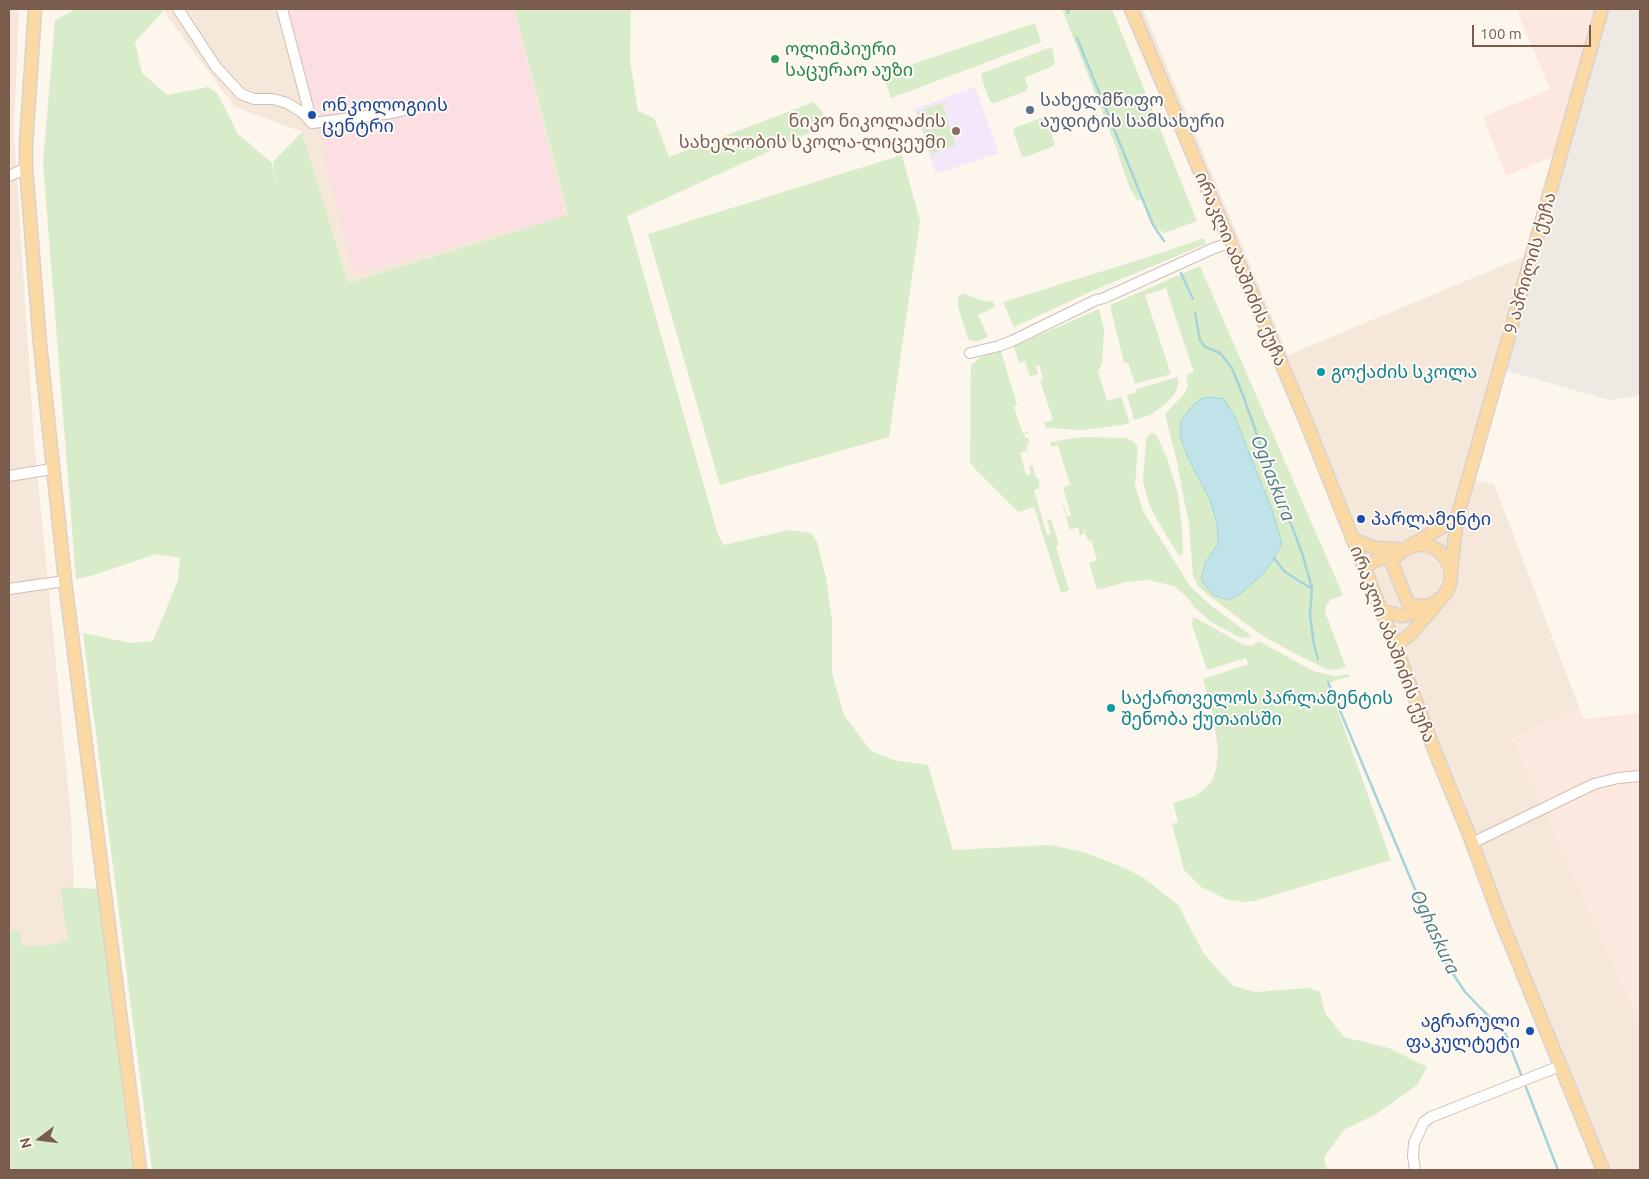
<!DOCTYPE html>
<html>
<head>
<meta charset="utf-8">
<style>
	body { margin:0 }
	#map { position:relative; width:1649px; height:1179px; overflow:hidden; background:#fdf6ec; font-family:Ubuntu,sans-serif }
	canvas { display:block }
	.frame { position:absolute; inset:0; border:10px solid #7a5c4d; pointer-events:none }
	.north { position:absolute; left:15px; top:1114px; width:50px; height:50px; -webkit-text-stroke:4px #fffaf3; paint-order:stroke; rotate:255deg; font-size:14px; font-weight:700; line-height:20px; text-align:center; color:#7a5c4d }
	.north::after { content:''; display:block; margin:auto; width:18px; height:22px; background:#7a5c4d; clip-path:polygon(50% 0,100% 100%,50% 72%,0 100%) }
	.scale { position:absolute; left:1472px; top:25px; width:119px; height:22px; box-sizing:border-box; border:2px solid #7a5c4d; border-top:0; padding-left:6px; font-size:15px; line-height:18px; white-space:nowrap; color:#7a5c4d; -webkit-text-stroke:4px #fffaf3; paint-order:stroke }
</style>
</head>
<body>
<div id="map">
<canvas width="1649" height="1179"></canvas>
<div class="frame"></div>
<div class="north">N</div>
<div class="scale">100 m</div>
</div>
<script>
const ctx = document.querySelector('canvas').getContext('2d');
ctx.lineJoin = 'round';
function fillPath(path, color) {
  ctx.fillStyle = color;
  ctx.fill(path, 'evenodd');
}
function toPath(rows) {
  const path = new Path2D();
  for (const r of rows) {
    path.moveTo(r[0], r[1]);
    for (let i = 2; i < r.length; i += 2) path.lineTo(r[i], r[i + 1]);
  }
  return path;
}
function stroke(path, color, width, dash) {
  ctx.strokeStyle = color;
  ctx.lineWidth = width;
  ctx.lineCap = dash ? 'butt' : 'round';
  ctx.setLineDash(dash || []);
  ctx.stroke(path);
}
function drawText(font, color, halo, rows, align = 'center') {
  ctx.font = font + ' Ubuntu,"Noto Sans Georgian",sans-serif';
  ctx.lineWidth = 4;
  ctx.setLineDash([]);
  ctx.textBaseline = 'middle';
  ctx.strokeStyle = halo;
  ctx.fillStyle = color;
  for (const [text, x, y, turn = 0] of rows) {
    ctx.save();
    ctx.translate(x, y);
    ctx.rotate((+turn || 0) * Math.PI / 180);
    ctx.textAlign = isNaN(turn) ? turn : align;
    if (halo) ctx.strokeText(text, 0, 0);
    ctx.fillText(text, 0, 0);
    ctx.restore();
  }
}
fillPath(toPath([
	[9,9,19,9,14,130,34,441,71,816,77,963,9,962],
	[164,9,521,9,515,11,568,215,348,283,302,132,235,107,168,17],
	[1130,9,1143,9,1288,355,1533,253,1470,479,1494,484,1579,707,1513,739,1640,1024,1640,1170,1603,1170,1454,797,1403,688,1362,569]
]), '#f5e8da');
fillPath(toPath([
	[1516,9,1602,9,1561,153,1506,176,1483,117,1550,89],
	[1579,707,1584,719,1640,713,1640,1024,1513,739]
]), '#fde8e0');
fillPath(toPath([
	[1602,9,1640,9,1640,396,1609,400,1497,368]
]), '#efe9e4');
fillPath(toPath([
	[975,87,999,153,936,174,914,109]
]), '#f3e8fa');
fillPath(toPath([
	[288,9,521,9,514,11,566,216,354,273]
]), '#fbdfe3');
fillPath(toPath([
	[76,9,165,9,135,42,142,73,167,95,208,87,217,93,238,134,272,163,277,192,273,162,302,132,348,283,568,215,515,10,521,9,631,9,630,60,638,111,654,118,669,157,814,102,831,123,627,216,718,535,724,545,789,530,811,533,817,542,826,578,832,620,832,673,844,715,871,751,893,760,928,765,953,850,1050,845,1083,852,1125,868,1144,878,1178,905,1204,954,1233,986,1255,992,1310,988,1320,992,1325,1013,1344,1037,1389,1048,1427,1067,1417,1085,1375,1115,1345,1129,1324,1157,1327,1170,152,1170,83,633,131,643,153,641,178,580,180,558,156,554,94,575,76,579,43,163,55,20],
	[1062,9,1112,9,1197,221,1164,233,1153,225,1142,199,1137,200,1130,189,1114,142],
	[1035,23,1041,42,891,98,883,74],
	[1052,47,1055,64,1053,66,1026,77,1025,79,1028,87,1026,91,994,103,990,102,981,77,982,73],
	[942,103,956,145,931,154,917,112],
	[1044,117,1046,119,1055,144,1054,146,1026,157,1022,156,1013,131,1014,128],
	[902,155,920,221,889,437,720,485,648,234],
	[1204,238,1206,244,1092,291,1014,327,1003,302,1161,253],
	[1200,266,1343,595,1330,600,1326,606,1325,612,1346,667,1336,670,1327,669,1292,652,1261,635,1209,596,1198,586,1193,576,1189,524,1184,500,1177,462,1165,414,1185,393,1188,386,1186,375,1194,372,1166,288,1145,295,1171,374,1135,384,1128,362,1124,363,1110,305],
	[962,293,984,301,993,302,995,307,978,315,988,337,976,342,968,339,958,307,958,298],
	[1099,309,1104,329,1102,364,1098,371,1107,401,1121,397,1129,421,1128,424,1084,430,1046,428,1044,423,1053,420,1040,380,1043,379,1039,365,1036,366,1038,374,1030,376,1025,361,1019,363,1014,346],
	[1001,351,1017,405,1014,407,1023,434,1028,431,1029,433,1024,434,1026,438,1028,438,1031,450,1028,443,1026,444,1028,453,1027,453,1026,451,1020,453,1026,475,1031,474,1029,466,1033,466,1036,478,1038,478,1040,483,1038,483,1040,488,1034,490,1047,535,1051,534,1047,520,1051,519,1059,545,1056,547,1069,590,1061,593,1034,507,1018,512,976,470,970,462,971,365,981,357],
	[1178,377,1178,386,1174,395,1164,405,1150,415,1134,420,1127,395,1137,392,1136,389],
	[1153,433,1157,436,1167,458,1178,493,1182,528,1183,552,1182,556,1177,553,1156,518,1148,501,1143,481,1146,439,1149,435],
	[1082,437,1127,438,1134,442,1138,447,1135,486,1143,511,1190,586,1214,608,1252,636,1246,638,1239,637,1211,622,1195,608,1187,597,1174,586,1148,580,1126,582,1097,590,1089,563,1097,560,1091,540,1088,541,1083,527,1084,534,1080,535,1078,527,1070,530,1062,502,1063,502,1067,516,1071,515,1063,487,1070,485,1058,445,1052,447,1050,442],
	[1193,617,1196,618,1244,645,1251,646,1259,641,1313,671,1336,676,1349,674,1350,676,1328,683,1391,860,1254,901,1242,902,1226,899,1201,887,1184,870,1172,824,1178,822,1173,803,1195,796,1204,789,1211,782,1216,770,1218,750,1212,709,1203,679,1248,664,1246,658,1207,670,1192,625],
	[60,887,98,889,132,1170,9,1170,9,930,20,931,22,946,46,946,68,941]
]), '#d8ecc9');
const water = toPath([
	[1211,397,1224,399,1234,415,1272,510,1282,544,1272,562,1262,575,1240,594,1228,600,1213,595,1201,580,1205,563,1218,543,1217,524,1210,500,1188,458,1180,436,1181,421,1193,405,1203,398,1211,397]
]);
fillPath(water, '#bfe3e8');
stroke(water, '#a5d3da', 1);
stroke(toPath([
	[1067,9,1068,13],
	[1077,38,1153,225,1164,241],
	[1181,273,1193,299],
	[1195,313,1200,340,1205,347,1220,353,1232,368,1244,398,1284,512,1292,526,1303,556,1312,588,1310,615,1314,645,1318,659],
	[1274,558,1284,571,1299,581,1311,588],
	[1328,682,1446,963,1465,992,1505,1033,1522,1077],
	[1524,1082,1558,1170]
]), '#a5d3da', 2.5);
const minor = toPath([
	[178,9,216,67,241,94,254,99,273,99,287,103,303,113,312,123],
	[282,9,311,119],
	[312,123,392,113,404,110],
	[9,176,26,168],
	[970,353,999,346,1012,341,1096,300,1104,298,1212,249,1229,243],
	[9,476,52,469],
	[9,589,65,581],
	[1472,843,1594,784,1618,778,1640,776],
	[1415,1170,1413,1156,1414,1143,1424,1122,1431,1117,1560,1066]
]);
const major = toPath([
	[35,9,26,144,26,168,40,344,65,581,140,1170],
	[1131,9,1307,424,1395,645,1437,757,1468,832,1500,918,1603,1170],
	[1352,539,1375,548,1397,549],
	[1364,567,1379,559,1405,549,1457,518],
	[1451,570,1457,518,1602,9],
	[1380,610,1402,616,1427,609],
	[1395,645,1410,635,1445,594,1449,587,1451,579,1451,570,1446,559,1438,550,1427,545,1416,545,1405,549,1397,555,1392,563,1408,603,1416,606,1425,606,1434,603,1442,597]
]);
stroke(minor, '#d1beb0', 12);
stroke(major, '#dad1cd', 15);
stroke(minor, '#fff', 10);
stroke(major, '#fbd9a5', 12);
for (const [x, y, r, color] of [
	[775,59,5,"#2e9e5b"],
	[1030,110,5,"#5c6f8a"],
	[312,115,5,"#1a4fb4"],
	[956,131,5,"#8d6e63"],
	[1321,372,5,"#0f9aa8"],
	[1361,519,5,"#1a4fb4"],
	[1111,708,5,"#0f9aa8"],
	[1530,1031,5,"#1a4fb4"]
]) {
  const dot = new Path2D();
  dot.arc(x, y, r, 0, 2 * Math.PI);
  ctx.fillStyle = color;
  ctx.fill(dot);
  stroke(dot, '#fffaf3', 2);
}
drawText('18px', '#27864d', '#fffaf3', [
	["ოლიმპიური",785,49],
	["საცურაო აუზი",785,70]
], 'left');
drawText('18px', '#4e5e75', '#fffaf3', [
	["სახელმწიფო",1040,100],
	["აუდიტის სამსახური",1040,121]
], 'left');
drawText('18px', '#164399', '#fffaf3', [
	["ონკოლოგიის",322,105],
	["ცენტრი",322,126],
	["პარლამენტი",1371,519],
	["აგრარული",1520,1021,"right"],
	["ფაკულტეტი",1520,1042,"right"]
], 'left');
drawText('18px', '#785e54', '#fffaf3', [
	["ნიკო ნიკოლაძის",946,121],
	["სახელობის სკოლა-ლიცეუმი",946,142]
], 'right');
drawText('18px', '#7a5c4d', '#fffaf3', [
	["9 აპრილის ქუჩა",1530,263,-74],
	["ირაკლი აბაშიძის ქუჩა",1241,269,67],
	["ირაკლი აბაშიძის ქუჩა",1393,644,69]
]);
drawText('18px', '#0d838f', '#fffaf3', [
	["გოქაძის სკოლა",1331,372],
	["საქართველოს პარლამენტის",1121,698],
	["შენობა ქუთაისში",1121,719]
], 'left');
drawText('italic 19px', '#437c86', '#fffaf3', [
	["Oghaskura",1273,478,69],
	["Oghaskura",1435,932,65]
]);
</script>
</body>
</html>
